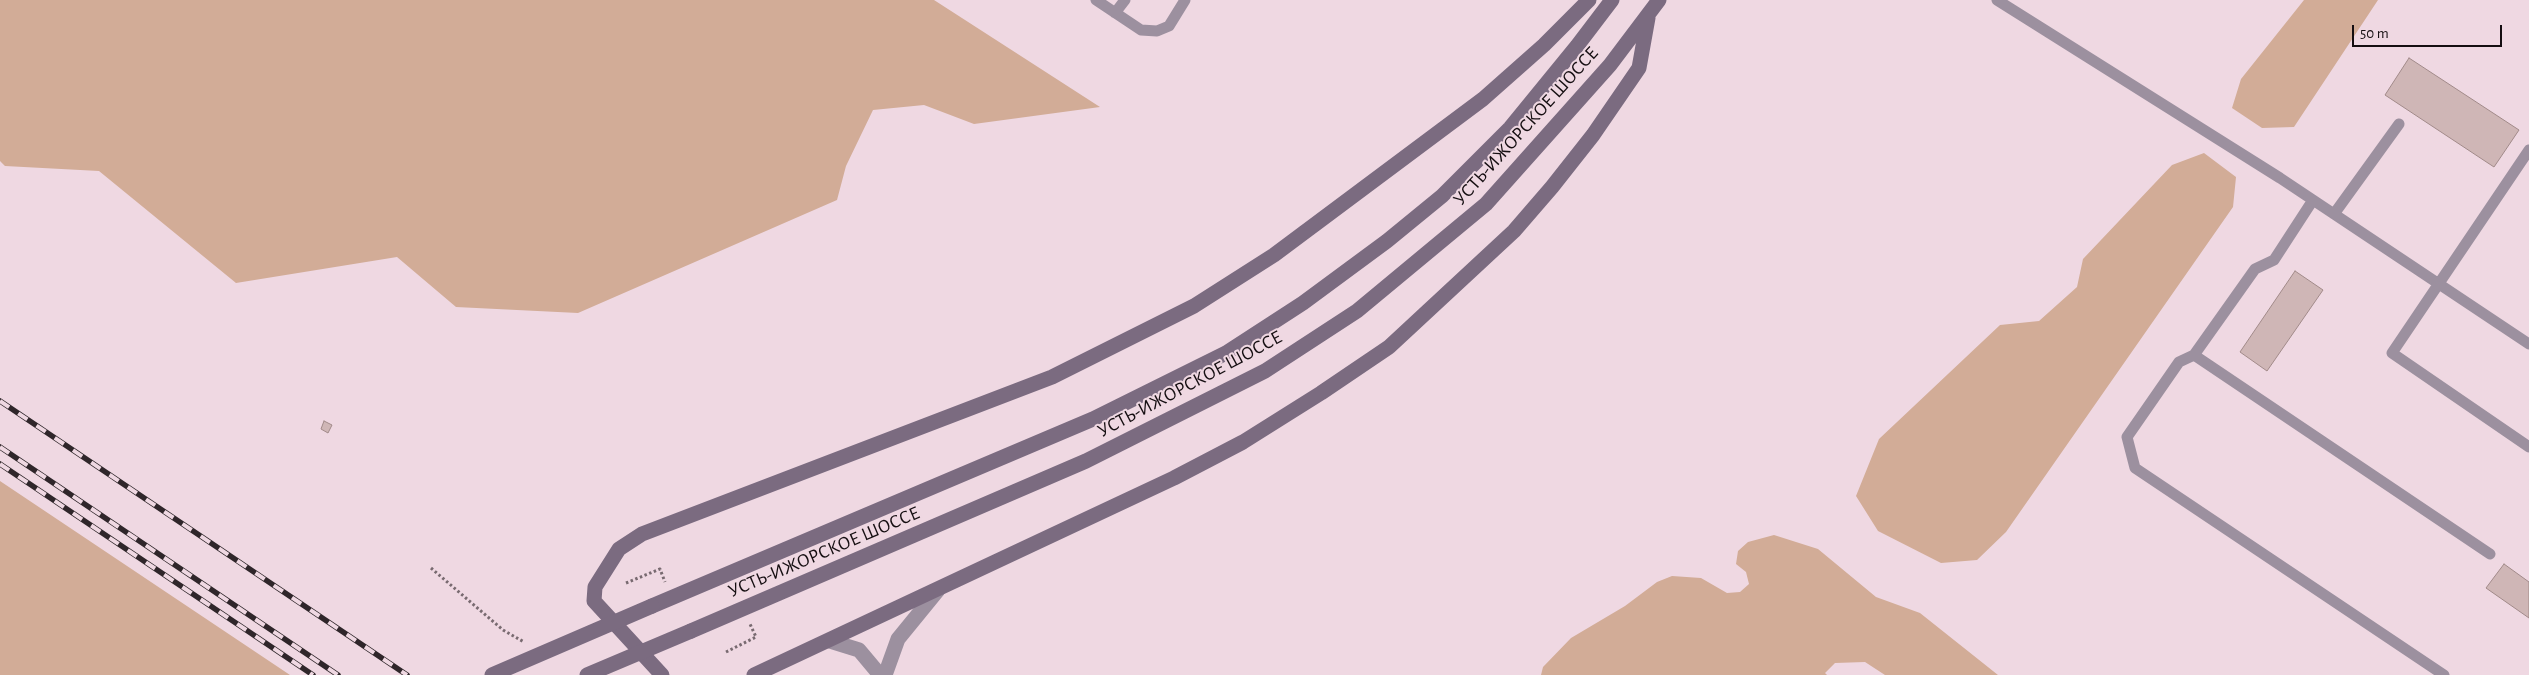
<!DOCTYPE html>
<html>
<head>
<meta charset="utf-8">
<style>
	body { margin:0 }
	#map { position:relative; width:2529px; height:675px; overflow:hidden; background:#efd8e2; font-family:"Alegreya Sans",sans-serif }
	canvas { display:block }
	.scale { position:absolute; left:2352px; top:25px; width:150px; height:22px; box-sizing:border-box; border:2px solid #150e11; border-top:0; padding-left:6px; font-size:15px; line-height:18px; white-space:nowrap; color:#150e11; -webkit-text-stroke:4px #efd8e2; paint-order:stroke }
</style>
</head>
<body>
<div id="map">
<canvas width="2529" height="675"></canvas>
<div class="scale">50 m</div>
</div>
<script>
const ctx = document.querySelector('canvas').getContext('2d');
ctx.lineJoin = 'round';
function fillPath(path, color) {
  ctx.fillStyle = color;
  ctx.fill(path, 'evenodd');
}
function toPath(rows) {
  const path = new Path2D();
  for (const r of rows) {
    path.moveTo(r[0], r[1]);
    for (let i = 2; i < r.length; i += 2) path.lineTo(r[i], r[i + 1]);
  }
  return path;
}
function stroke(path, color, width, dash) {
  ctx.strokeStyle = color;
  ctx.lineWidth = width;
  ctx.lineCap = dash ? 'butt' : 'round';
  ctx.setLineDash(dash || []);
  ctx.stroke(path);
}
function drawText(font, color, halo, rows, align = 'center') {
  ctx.font = font + ' "Alegreya Sans",sans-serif';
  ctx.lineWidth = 4;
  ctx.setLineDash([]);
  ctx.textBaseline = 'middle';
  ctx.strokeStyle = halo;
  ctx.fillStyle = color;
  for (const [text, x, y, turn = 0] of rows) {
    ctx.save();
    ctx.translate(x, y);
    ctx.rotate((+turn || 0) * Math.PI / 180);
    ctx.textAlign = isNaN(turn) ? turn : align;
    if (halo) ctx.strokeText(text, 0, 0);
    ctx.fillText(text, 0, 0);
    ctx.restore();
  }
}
fillPath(toPath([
	[0,0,934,0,1100,107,974,124,924,105,873,110,846,166,837,200,578,313,456,307,397,257,236,283,99,171,5,166,0,161],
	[2304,0,2378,0,2294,127,2262,128,2232,108,2241,79],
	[2204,153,2236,177,2233,207,2006,532,1977,560,1941,563,1878,531,1856,496,1879,439,2000,325,2039,321,2077,287,2083,259,2172,165],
	[0,481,290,675,0,675],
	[1774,535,1818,549,1876,597,1920,613,1998,675,1885,675,1865,662,1835,663,1825,673,1827,675,1541,675,1543,667,1571,638,1625,606,1657,582,1672,576,1701,578,1727,593,1740,592,1749,584,1746,572,1736,564,1738,551,1748,542]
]), '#d2ac97');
const building = toPath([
	[2409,58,2519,130,2494,167,2385,95,2409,58],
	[2295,271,2323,290,2267,371,2240,352,2295,271],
	[324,421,332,425,328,433,321,429,324,421],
	[2504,564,2529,582,2529,618,2486,588,2504,564]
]);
fillPath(building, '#cfb6b6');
stroke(building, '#a18a89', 1);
stroke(toPath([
	[431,568,503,630,524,642],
	[626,583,660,569,665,582],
	[726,652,756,637,750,624]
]), '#786a70', 3, [2.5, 2.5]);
stroke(toPath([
	[1096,0,1141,30,1157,31,1169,26,1185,0],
	[1997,0,2280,178,2529,344],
	[1115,13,1125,0],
	[2529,150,2392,353,2529,447],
	[2334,214,2399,124],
	[2194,355,2255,269,2274,260,2313,200],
	[2444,675,2135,468,2127,437,2179,362,2194,355,2490,554]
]), '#9c909f', 11);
stroke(toPath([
	[830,641,859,650,880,675],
	[885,675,898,639,938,590]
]), '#9c909f', 15);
stroke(toPath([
	[652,606,1093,419,1226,353,1303,303,1387,241,1442,196,1510,128,1577,46,1612,0],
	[691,631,1086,461,1265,371,1357,311,1486,204,1610,65,1659,0],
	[662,675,594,601,595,587,619,549,642,534,1052,377,1194,306,1274,255,1483,99,1544,45,1589,0],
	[754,675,1174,478,1243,442,1321,393,1389,347,1514,231,1552,187,1593,135,1639,68,1648,18]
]), '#7b6b80', 15);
const rail = toPath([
	[0,401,407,675],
	[0,447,338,675],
	[0,464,313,675]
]);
stroke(rail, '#2f262a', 5.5);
stroke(rail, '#efd8e2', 4, [11]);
stroke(toPath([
	[492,675,652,606],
	[587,675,691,631]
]), '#7b6b80', 15);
drawText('19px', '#150e11', '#efd8e2', [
	["УСТЬ-ИЖОРСКОЕ ШОССЕ",1526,126,-48],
	["УСТЬ-ИЖОРСКОЕ ШОССЕ",1190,384,-28],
	["УСТЬ-ИЖОРСКОЕ ШОССЕ",824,552,-23]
]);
</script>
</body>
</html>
